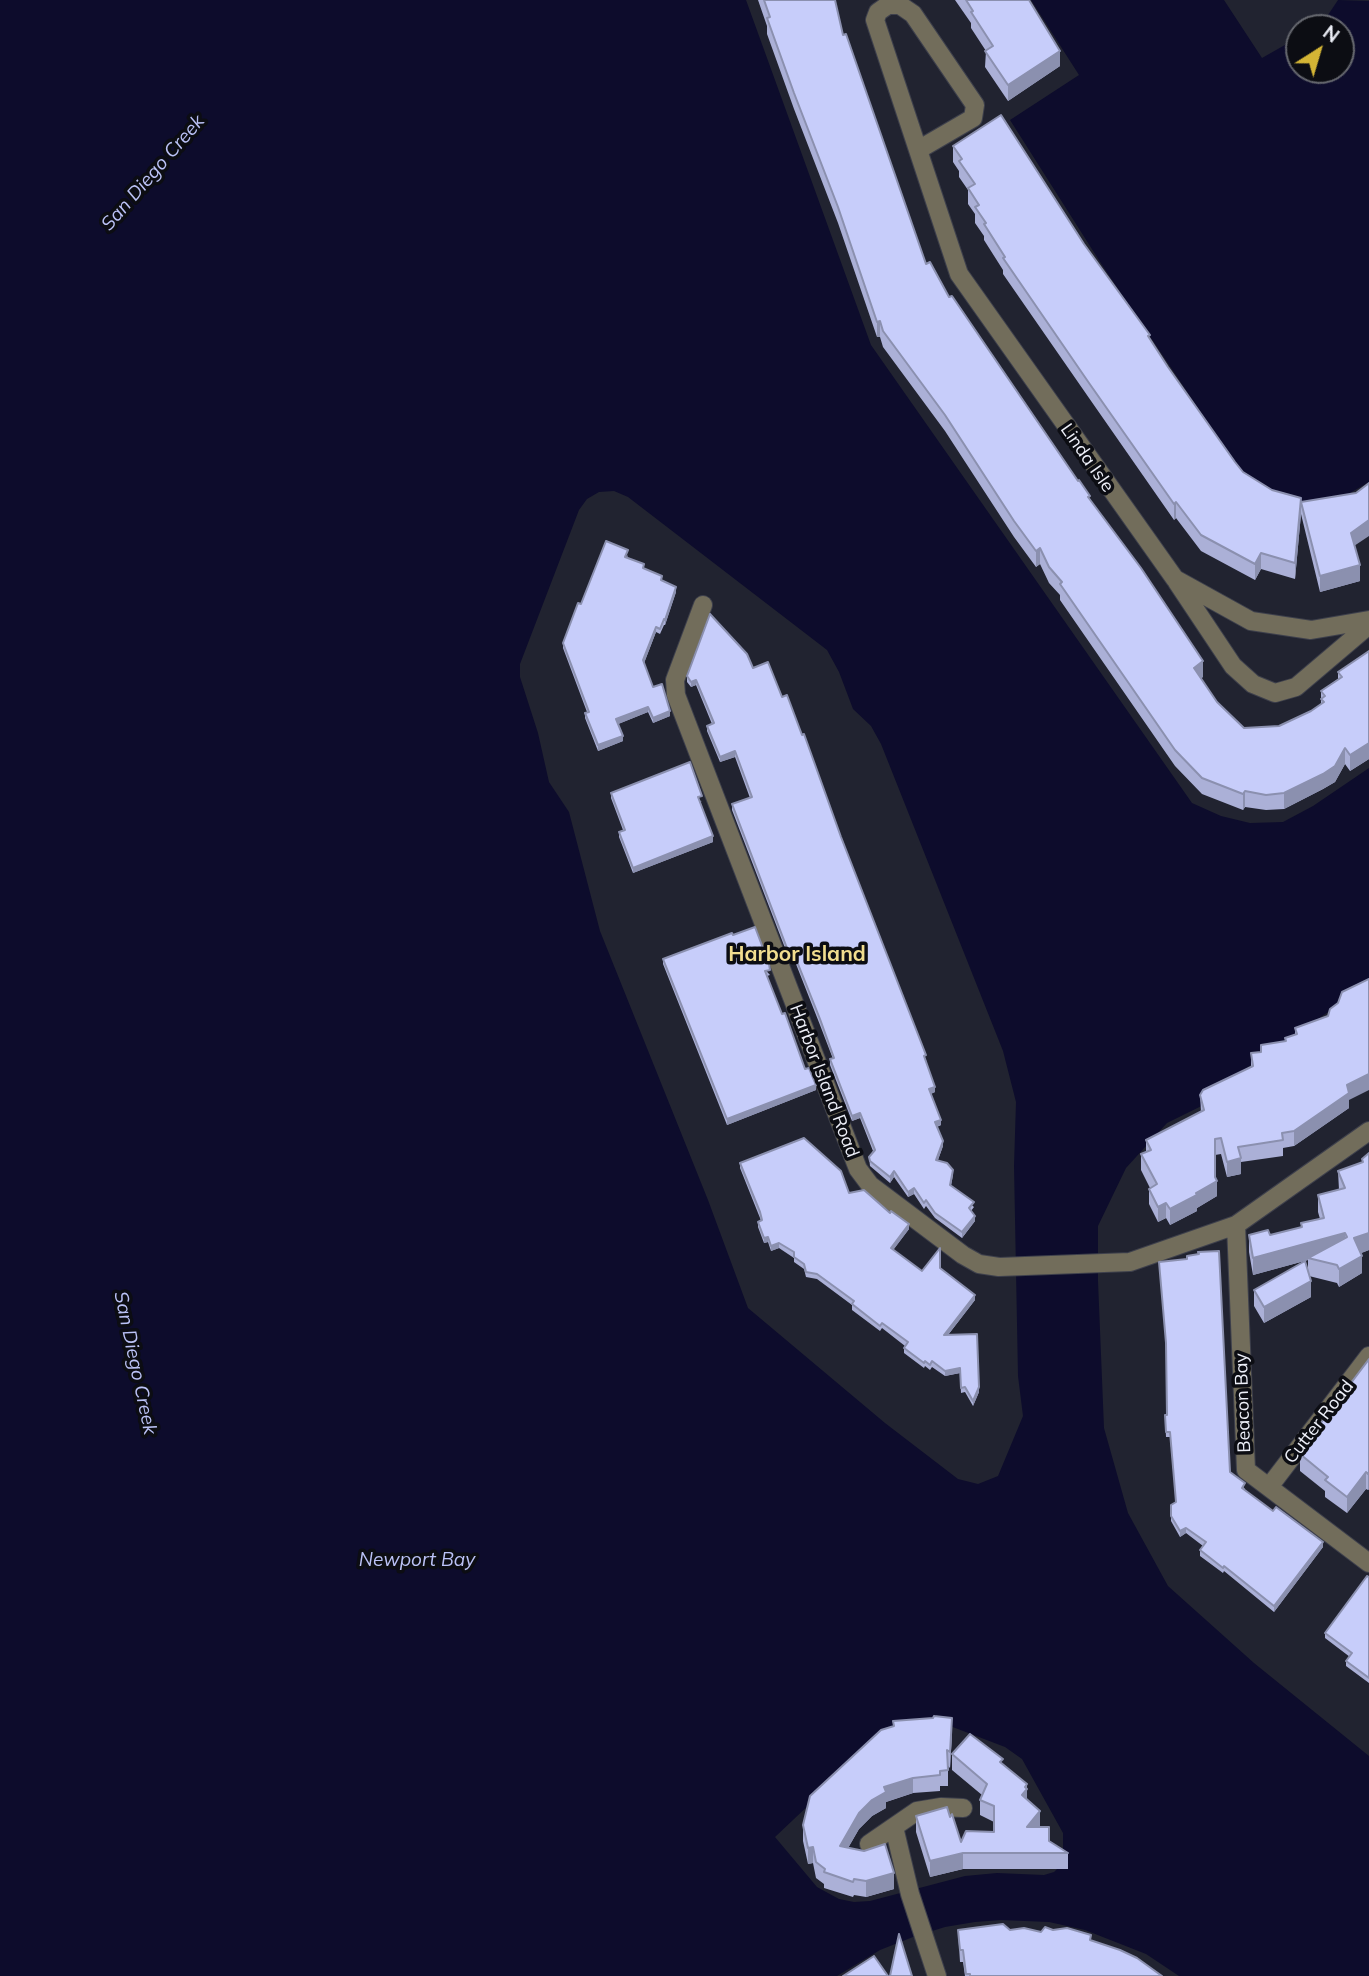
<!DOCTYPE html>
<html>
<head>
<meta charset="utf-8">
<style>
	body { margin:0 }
	#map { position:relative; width:1369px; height:1976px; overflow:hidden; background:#212330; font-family:Mulish,sans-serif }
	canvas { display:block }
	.north { position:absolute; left:1285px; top:14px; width:70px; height:70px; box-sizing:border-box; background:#0c0d13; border:2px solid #66686f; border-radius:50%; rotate:37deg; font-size:19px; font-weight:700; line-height:28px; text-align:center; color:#eef0f9 }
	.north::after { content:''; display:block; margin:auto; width:24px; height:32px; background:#d4b535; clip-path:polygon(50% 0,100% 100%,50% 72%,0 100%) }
</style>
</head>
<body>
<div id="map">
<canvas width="1369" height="1976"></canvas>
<div class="north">N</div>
</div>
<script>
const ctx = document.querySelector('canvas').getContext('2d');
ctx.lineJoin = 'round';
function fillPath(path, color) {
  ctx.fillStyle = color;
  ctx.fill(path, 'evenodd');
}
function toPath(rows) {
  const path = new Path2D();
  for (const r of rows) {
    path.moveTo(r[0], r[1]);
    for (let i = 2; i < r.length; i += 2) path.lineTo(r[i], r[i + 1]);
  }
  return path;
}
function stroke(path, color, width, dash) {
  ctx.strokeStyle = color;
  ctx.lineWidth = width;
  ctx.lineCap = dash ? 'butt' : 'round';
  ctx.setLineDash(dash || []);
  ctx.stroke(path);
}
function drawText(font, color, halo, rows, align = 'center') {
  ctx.font = font + ' Mulish,sans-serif';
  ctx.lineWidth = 7;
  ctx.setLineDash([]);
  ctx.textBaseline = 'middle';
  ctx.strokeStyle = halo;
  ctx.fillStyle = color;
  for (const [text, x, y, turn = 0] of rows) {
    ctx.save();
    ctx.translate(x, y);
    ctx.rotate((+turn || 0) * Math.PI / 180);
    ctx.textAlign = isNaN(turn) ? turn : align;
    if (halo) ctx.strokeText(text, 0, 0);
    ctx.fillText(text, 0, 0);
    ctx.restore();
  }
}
fillPath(toPath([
	[0,0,746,0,871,345,1192,803,1221,816,1250,823,1283,822,1313,806,1369,768,1369,984,1245,1069,1242,1086,1167,1123,1126,1168,1098,1226,1098,1281,1104,1428,1128,1513,1168,1586,1254,1663,1369,1756,1369,1976,1179,1976,1146,1954,1085,1930,1049,1922,1001,1920,975,1922,945,1927,913,1937,880,1950,837,1976,0,1976],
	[614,491,628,497,827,650,839,672,853,709,871,726,881,744,1003,1051,1016,1102,1014,1166,1018,1376,1023,1416,998,1476,978,1484,958,1479,885,1423,748,1308,708,1200,600,931,569,812,549,782,538,733,520,677,520,664,579,510,587,499,599,492],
	[950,1726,1005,1747,1022,1759,1063,1833,1063,1859,1060,1866,1054,1872,1044,1875,997,1873,965,1876,870,1901,854,1902,839,1899,817,1887,775,1837,867,1750],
	[1031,0,1224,0,1262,58,1299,37,1299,70,1341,70,1341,28,1315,28,1322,24,1338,0,1369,1,1369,482,1338,500,1299,503,1262,486,1241,472,1102,265,1010,120,1079,75]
]), '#0d0c2c');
const minor = toPath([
	[918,150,973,118,975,105,913,14,900,5,888,5,878,12,875,20,918,150,959,274,1175,579,1251,621,1311,630,1369,620],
	[1177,582,1233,666,1253,684,1275,693,1296,687,1369,625],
	[703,605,675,680,676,695,858,1169,870,1185,963,1255,979,1264,999,1267,1130,1262,1236,1225,1369,1131],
	[1236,1225,1246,1470,1369,1563],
	[1269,1487,1369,1356],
	[894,1827,910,1894,937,1976],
	[869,1844,917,1811,941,1807,963,1808]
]);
stroke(minor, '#3e404c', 20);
stroke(minor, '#726d5b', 18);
fillPath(toPath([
	[758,0,835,0,843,35,926,264,1090,501,1203,677,1201,678,1217,702,1244,728,1279,726,1311,711,1321,704,1321,691,1338,679,1338,672,1369,651,1369,759,1350,771,1345,764,1335,782,1323,789,1284,809,1266,810,1245,807,1243,810,1202,794,1175,766,1060,600,1060,595,1049,583,1040,564,1036,567,1014,537,945,431,883,347,880,337,877,337,838,223,794,109,767,34,767,26],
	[955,0,1029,0,1060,66,1008,101,985,67,986,51,971,28,971,23],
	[953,146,1084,244,1168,367,1235,462,1243,472,1272,490,1301,502,1355,546,1360,581,1320,592,1301,514,1295,579,1261,569,1255,580,1201,551,1176,518,1174,520,1089,398,1003,274,1003,270,984,240,984,236,975,223,975,214,968,204,968,190,959,177,959,171,953,162],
	[628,555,627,558,662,581,676,592,665,625,664,625,660,634,656,632,644,663,653,687,670,716,653,723,648,712,618,724,623,741,598,751,585,718,585,713,587,712,563,648,563,643,581,604],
	[753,668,782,697,841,837,926,1060,935,1092,930,1094,941,1125,937,1127,943,1146,938,1160,953,1175,951,1186,974,1207,971,1211,975,1221,962,1238,935,1218,926,1206,924,1209,914,1194,908,1197,894,1177,890,1183,870,1166,869,1157,873,1151,860,1118,852,1121,830,1065,830,1059,833,1059,820,1025,794,959,790,961,732,810,732,804,750,798,735,757,720,762,707,731,707,726,712,724,696,685,691,687,687,682,687,676],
	[611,793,702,801,699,802,713,842,633,873,619,837,619,832,623,830,611,798],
	[733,935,770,975,767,976,782,1014,805,1069,816,1090,727,1125,663,964,663,959],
	[1295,1028,1349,1100,1349,1108,1294,1146,1283,1148,1283,1156,1241,1162,1241,1174,1227,1177,1221,1154,1215,1155,1215,1177,1217,1196,1197,1208,1197,1211,1170,1225,1166,1218,1158,1222,1149,1204,1149,1189,1150,1188,1141,1170,1141,1154,1146,1152,1146,1140,1201,1112,1200,1095,1251,1067,1251,1053,1261,1052,1261,1045,1285,1042,1285,1038,1295,1035],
	[1369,1153,1369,1250,1361,1253,1362,1273,1339,1287,1337,1283,1309,1276,1311,1297,1264,1323,1254,1306,1254,1290,1308,1270,1308,1260,1253,1275,1249,1252,1249,1235,1270,1235,1301,1227,1301,1223,1320,1219,1318,1212,1318,1195,1339,1190,1338,1171,1362,1162,1362,1159],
	[740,1163,849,1193,909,1229,893,1250,922,1271,940,1268,975,1300,948,1335,979,1392,973,1406,965,1392,961,1393,960,1373,945,1376,932,1367,930,1370,925,1366,924,1368,904,1353,904,1348,905,1346,882,1328,880,1331,852,1310,852,1305,817,1279,806,1277,804,1269,794,1262,794,1258,779,1248,771,1251,768,1242,764,1243,758,1227,758,1222,761,1221,760,1218,740,1168],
	[1369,1359,1369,1489,1368,1490,1366,1489,1347,1513,1325,1497,1325,1491,1300,1471,1300,1454],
	[1165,1415,1230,1472,1245,1489,1244,1490,1323,1547,1274,1612,1224,1571,1223,1573,1200,1556,1200,1550,1203,1546,1186,1533,1180,1537,1171,1521,1171,1505,1176,1502,1170,1437,1166,1437],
	[1369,1577,1369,1683,1346,1666,1346,1661,1350,1657,1325,1638,1325,1633],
	[952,1733,950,1768,948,1766,948,1786,940,1786,940,1791,913,1793,886,1802,886,1808,872,1816,859,1829,848,1848,894,1889,866,1897,854,1895,853,1897,824,1888,824,1884,816,1878,813,1863,808,1864,803,1841,803,1825],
	[952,1754,1003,1764,1027,1788,1027,1800,1040,1827,1049,1841,1068,1853,1068,1869,963,1869,930,1877,916,1832,916,1816,950,1817,961,1842,994,1832,994,1822,980,1815,980,1800,982,1795,952,1770],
	[958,1930,1010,1930,1041,1932,1091,1941,1162,1976,965,1976,963,1962,960,1962]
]), '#abb0d7');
fillPath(toPath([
	[1060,51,1060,66,1008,101,1008,85],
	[880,321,880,337,877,337,877,322],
	[1301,498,1301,514,1295,579,1295,563],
	[1176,502,1176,518,1174,520,1174,504],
	[1369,520,1369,536,1351,548,1351,533],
	[1040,548,1040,564,1036,567,1036,551],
	[1261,553,1261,569,1255,580,1255,564],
	[1360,565,1360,581,1320,592,1320,576],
	[676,587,676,592,665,625,665,620],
	[656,627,656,632,643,666,643,660],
	[1203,661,1203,677,1194,683,1194,668],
	[696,680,696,685,691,687,691,682],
	[648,707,648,712,616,725,616,719],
	[670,711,670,716,653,723,653,718],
	[623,736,623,741,598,751,598,745],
	[1369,743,1369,759,1350,771,1350,755],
	[1345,748,1345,764,1335,782,1323,789,1284,809,1284,793],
	[735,751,735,757,720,762,720,757],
	[1245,791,1245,807,1243,810,1243,794],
	[713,836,713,842,633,873,633,868],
	[794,954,794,959,790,961,790,956],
	[1369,1074,1369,1090,1349,1100,1349,1108,1294,1146,1294,1131,1347,1085],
	[816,1085,816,1090,727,1125,727,1119],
	[935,1087,935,1092,929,1095,929,1089],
	[860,1113,860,1118,852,1121,852,1116],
	[941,1120,941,1125,935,1127,935,1122],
	[943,1141,943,1146,936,1165,936,1160],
	[1241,1158,1241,1174,1227,1177,1227,1162],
	[894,1171,894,1177,890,1183,890,1177],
	[1217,1181,1217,1196,1197,1208,1197,1211,1170,1225,1170,1209],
	[914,1188,914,1194,908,1197,908,1192],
	[1166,1203,1166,1218,1158,1222,1158,1207],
	[975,1216,975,1221,962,1238,962,1232],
	[909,1224,909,1229,891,1253,891,1248],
	[1345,1233,1345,1250,1308,1258,1308,1260,1253,1275,1253,1258],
	[1369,1233,1369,1250,1354,1256,1354,1238],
	[768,1237,768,1242,764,1243,764,1238],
	[779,1243,779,1248,771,1251,771,1246],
	[1362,1256,1362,1273,1339,1287,1339,1269],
	[1311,1281,1311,1297,1264,1323,1264,1307],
	[975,1295,975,1300,944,1340,944,1335],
	[960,1368,960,1373,945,1376,945,1371],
	[979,1387,979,1392,973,1406,973,1401],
	[1366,1472,1366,1489,1347,1513,1347,1497],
	[1369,1472,1369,1489,1368,1490,1368,1474],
	[1186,1528,1186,1533,1180,1537,1180,1531],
	[1323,1542,1323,1547,1274,1612,1274,1606],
	[952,1718,952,1733,950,1768,950,1752],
	[913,1778,913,1793,886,1802,886,1808,872,1816,859,1829,840,1862,840,1846,859,1813,884,1787],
	[1027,1784,1027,1790,1027,1789,1027,1805,1022,1795,1025,1787],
	[1040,1811,1040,1827,1027,1827],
	[813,1847,813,1863,808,1864,808,1848],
	[963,1853,963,1869,930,1877,930,1861],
	[894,1873,894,1889,866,1897,866,1881]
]), '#8b90af');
const building = toPath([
	[764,0,835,0,843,35,846,34,926,264,930,262,949,297,952,296,1078,481,1079,480,1090,496,1088,497,1141,568,1203,661,1194,668,1217,702,1244,728,1279,726,1311,711,1324,702,1321,699,1325,696,1321,691,1342,677,1338,672,1369,651,1369,743,1350,755,1345,748,1335,766,1323,774,1284,793,1266,795,1245,791,1243,794,1202,778,1175,750,1060,584,1062,582,1049,567,1040,548,1036,551,1014,521,945,415,883,331,880,321,877,322,838,207,794,93,767,18,770,17,764,0],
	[966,0,1029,0,1060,51,1008,85,985,51,993,46,971,12,973,11,966,0],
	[1001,115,1084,244,1150,335,1148,336,1168,367,1235,462,1243,472,1272,490,1301,498,1295,563,1261,553,1255,564,1201,535,1176,502,1174,504,1089,383,1003,258,1005,257,984,224,986,223,975,207,979,205,968,188,975,184,959,161,962,159,953,146,1001,115],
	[1369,483,1369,520,1351,533,1360,565,1320,576,1301,502,1356,493,1369,483],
	[606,541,628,550,625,557,644,564,643,568,662,576,661,580,676,587,665,620,664,619,660,629,656,627,643,660,653,687,662,684,670,711,653,718,648,707,616,719,623,736,598,745,585,713,589,712,563,643,578,603,581,604,606,541],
	[710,614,747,654,753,668,768,662,782,697,787,695,802,735,804,734,841,837,926,1055,924,1056,935,1087,929,1089,941,1120,935,1122,943,1141,936,1160,947,1163,953,1170,950,1185,974,1202,969,1208,975,1216,962,1232,935,1213,926,1200,924,1203,914,1188,908,1192,894,1171,890,1177,870,1161,869,1157,875,1150,860,1113,852,1116,830,1059,834,1058,820,1019,794,954,790,956,732,804,752,797,735,751,720,757,707,726,714,723,696,680,691,682,687,676,710,614],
	[690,762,702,796,698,797,713,836,633,868,619,832,625,830,611,793,690,762],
	[755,927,769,964,770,970,765,971,782,1014,785,1013,805,1069,809,1068,816,1085,727,1119,663,959,732,933,733,935,755,927],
	[1369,979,1369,1074,1347,1085,1349,1093,1294,1131,1282,1133,1283,1140,1238,1147,1241,1158,1227,1162,1221,1138,1215,1139,1215,1177,1217,1181,1196,1193,1197,1195,1170,1209,1166,1203,1158,1207,1149,1189,1157,1184,1141,1154,1151,1150,1146,1140,1204,1110,1200,1095,1203,1090,1253,1066,1251,1053,1261,1052,1261,1045,1286,1041,1285,1038,1297,1034,1295,1028,1328,1016,1330,1009,1338,1003,1342,992,1369,979],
	[804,1138,841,1171,849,1193,864,1190,890,1213,891,1211,909,1224,891,1248,922,1271,940,1248,940,1268,975,1295,944,1335,977,1334,979,1387,973,1401,965,1387,961,1388,960,1368,945,1371,932,1361,930,1365,925,1361,924,1363,904,1348,908,1342,882,1323,880,1326,852,1304,854,1301,817,1274,806,1272,804,1264,794,1257,794,1252,779,1243,771,1246,768,1237,764,1238,758,1222,762,1220,760,1212,740,1163,804,1138],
	[1369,1153,1369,1233,1354,1238,1362,1256,1339,1269,1337,1265,1308,1258,1347,1237,1345,1233,1253,1258,1249,1235,1268,1230,1270,1235,1302,1227,1301,1223,1324,1218,1318,1195,1345,1188,1338,1171,1363,1162,1362,1159,1369,1153],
	[1219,1251,1230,1472,1245,1483,1242,1488,1273,1511,1276,1507,1323,1542,1274,1606,1224,1566,1223,1568,1200,1550,1206,1542,1186,1528,1180,1531,1171,1516,1171,1505,1176,1502,1170,1432,1166,1432,1165,1415,1167,1415,1166,1343,1159,1262,1187,1259,1187,1256,1199,1254,1198,1252,1219,1251],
	[1305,1261,1311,1281,1264,1307,1254,1290,1305,1261],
	[1369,1359,1369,1472,1368,1474,1366,1472,1347,1497,1325,1480,1328,1477,1300,1454,1316,1433,1317,1428,1369,1359],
	[1367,1576,1369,1577,1369,1678,1346,1661,1352,1653,1325,1633,1367,1576],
	[934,1716,952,1718,950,1752,947,1750,948,1770,940,1771,940,1775,913,1778,884,1787,886,1792,872,1800,859,1813,840,1846,864,1851,885,1844,894,1873,866,1881,854,1879,853,1882,824,1872,825,1869,816,1862,813,1847,808,1848,803,1825,810,1796,881,1730,894,1726,893,1721,933,1718,934,1716],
	[970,1734,1003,1759,1000,1762,1027,1784,1025,1787,1027,1789,1022,1795,1040,1811,1027,1827,1049,1827,1049,1841,1068,1853,963,1853,930,1861,916,1816,947,1807,950,1817,952,1814,961,1842,966,1831,994,1832,994,1806,980,1800,987,1784,952,1754,970,1734],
	[1003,1924,1010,1930,1024,1928,1041,1932,1045,1927,1053,1930,1067,1928,1091,1935,1090,1940,1120,1950,1137,1958,1162,1976,970,1976,970,1974,966,1974,963,1950,960,1950,958,1930,1003,1924],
	[899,1934,912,1976,890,1976,899,1934],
	[874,1956,888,1976,843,1976,874,1956]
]);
fillPath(building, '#c7cdfa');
stroke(building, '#8b90af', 2);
drawText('18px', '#eef0f9', '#0c0d13', [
	["Linda Isle",1087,458,55],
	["Harbor Island Road",824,1081,69],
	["Beacon Bay",1243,1403,-92],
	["Cutter Road",1319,1422,-52]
]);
drawText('italic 19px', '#bbc2f6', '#0c0d13', [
	["San Diego Creek",153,173,-49],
	["San Diego Creek",135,1363,78],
	["Newport Bay",417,1560]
]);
drawText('bold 21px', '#f1dd8f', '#0c0d13', [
	["Harbor Island",797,955]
]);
</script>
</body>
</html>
